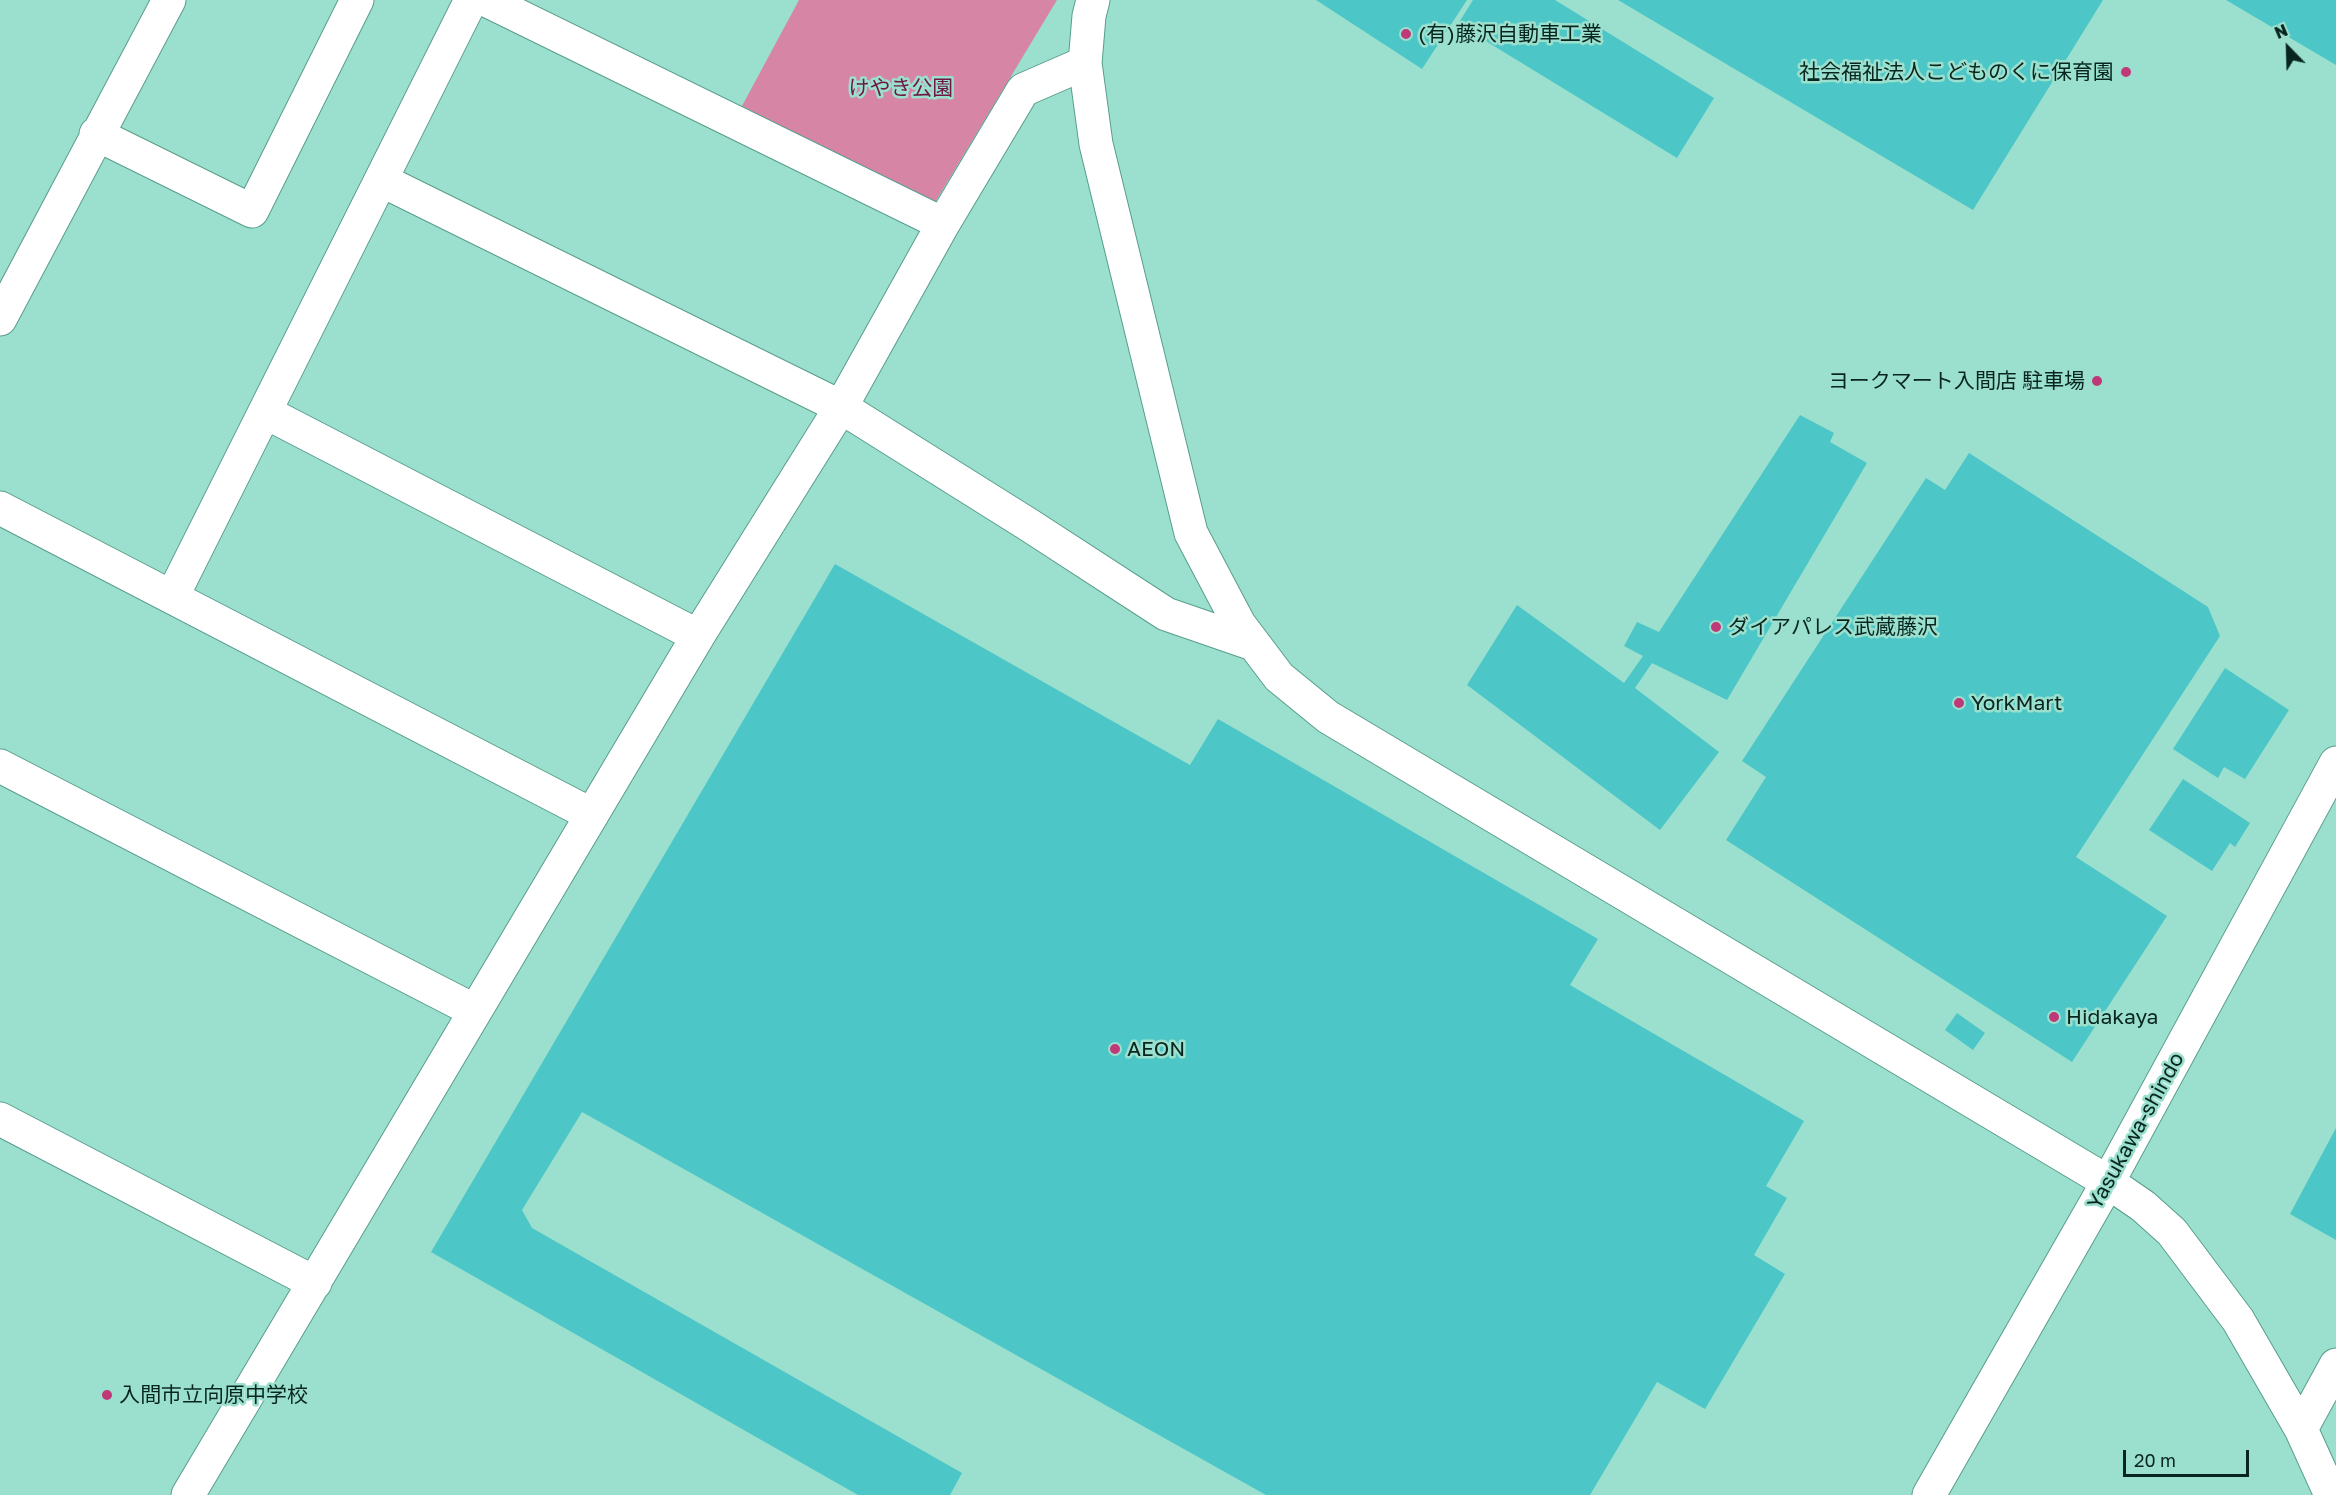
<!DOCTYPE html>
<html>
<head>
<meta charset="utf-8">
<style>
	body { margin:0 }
	#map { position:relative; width:2336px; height:1495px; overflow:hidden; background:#9be0ce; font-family:"Golos Text",sans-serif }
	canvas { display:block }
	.north { position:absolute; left:2258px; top:18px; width:60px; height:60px; -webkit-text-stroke:4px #9be0ce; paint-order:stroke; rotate:337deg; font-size:16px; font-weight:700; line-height:24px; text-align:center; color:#08261f }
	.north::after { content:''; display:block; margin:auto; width:21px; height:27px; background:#08261f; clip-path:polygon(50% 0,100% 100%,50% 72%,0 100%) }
	.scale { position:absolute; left:2123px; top:1450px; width:126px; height:27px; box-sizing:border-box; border:3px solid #08261f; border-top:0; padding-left:8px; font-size:18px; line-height:21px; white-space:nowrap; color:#08261f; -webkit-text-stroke:4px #9be0ce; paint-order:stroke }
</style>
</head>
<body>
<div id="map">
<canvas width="2336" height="1495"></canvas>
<div class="north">N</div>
<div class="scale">20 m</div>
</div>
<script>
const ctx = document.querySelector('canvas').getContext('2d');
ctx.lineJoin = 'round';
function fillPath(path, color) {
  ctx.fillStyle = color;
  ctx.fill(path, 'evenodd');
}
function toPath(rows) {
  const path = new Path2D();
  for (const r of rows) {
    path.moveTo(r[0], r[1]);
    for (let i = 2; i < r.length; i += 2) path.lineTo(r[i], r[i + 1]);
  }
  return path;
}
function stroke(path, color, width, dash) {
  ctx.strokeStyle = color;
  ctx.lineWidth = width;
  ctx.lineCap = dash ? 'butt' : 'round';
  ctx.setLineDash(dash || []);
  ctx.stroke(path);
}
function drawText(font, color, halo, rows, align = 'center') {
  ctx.font = font + ' "Golos Text","Noto Sans JP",sans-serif';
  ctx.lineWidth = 5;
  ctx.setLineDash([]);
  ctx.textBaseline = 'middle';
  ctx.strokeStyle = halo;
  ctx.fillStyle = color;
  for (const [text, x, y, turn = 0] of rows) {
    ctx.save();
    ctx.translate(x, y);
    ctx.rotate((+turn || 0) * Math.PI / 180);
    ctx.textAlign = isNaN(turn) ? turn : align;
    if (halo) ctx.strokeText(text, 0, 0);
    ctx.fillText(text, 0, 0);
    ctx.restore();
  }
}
fillPath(toPath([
	[799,0,1057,0,934,204,742,106]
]), '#d785a5');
fillPath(toPath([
	[1316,0,1467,0,1422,69],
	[1473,0,1555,0,1714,98,1677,158,1458,24],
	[1618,0,2103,0,1973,210],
	[2226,0,2336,0,2336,65],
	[1800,415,1834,433,1830,442,1867,463,1727,700,1652,663,1635,688,1719,752,1660,830,1467,685,1517,605,1624,683,1643,656,1624,646,1637,622,1659,632],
	[1969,453,2208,607,2220,636,2076,857,2167,916,2072,1062,1726,840,1766,777,1742,761,1926,478,1945,490],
	[835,564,1190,765,1218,719,1598,939,1570,985,1804,1121,1766,1186,1787,1198,1754,1255,1785,1274,1705,1409,1657,1382,1590,1495,1266,1495,582,1112,522,1210,532,1228,962,1473,950,1495,858,1495,431,1252],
	[2225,668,2289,710,2245,779,2224,767,2218,778,2173,749],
	[2183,779,2250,823,2235,847,2230,843,2212,871,2149,830],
	[1957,1013,1985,1033,1973,1050,1945,1030],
	[2336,1128,2336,1240,2290,1214]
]), '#4cc6c7');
const minor = toPath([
	[486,0,943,224],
	[1093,0,1089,16,1085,63,1096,144,1191,533,1239,624,1279,677,1328,717,2108,1182,2143,1206,2172,1232,2238,1320,2301,1429,2331,1495],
	[96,134,252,211,357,0],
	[381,180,841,407,1029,525,1166,614,1253,644],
	[0,319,169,0],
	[265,412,698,636],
	[0,508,592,815],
	[172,597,471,0],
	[0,766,475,1011],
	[0,1119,315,1283],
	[2301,1429,2336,1365],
	[188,1495,698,636,841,407,943,224,1023,90,1085,63],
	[1929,1495,2108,1182,2336,763]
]);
stroke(minor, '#599d8c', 35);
stroke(minor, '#fff', 33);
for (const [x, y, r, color] of [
	[1406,34,6,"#bf3878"],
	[2126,72,6,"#bf3878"],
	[2097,381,6,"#bf3878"],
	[1716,627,6,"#bf3878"],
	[1959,703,6,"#bf3878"],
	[2054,1017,6,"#bf3878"],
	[1115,1049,6,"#bf3878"],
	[107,1395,6,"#bf3878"]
]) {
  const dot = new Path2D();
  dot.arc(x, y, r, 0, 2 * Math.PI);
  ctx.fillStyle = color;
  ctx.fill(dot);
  stroke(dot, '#9be0ce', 2);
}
drawText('21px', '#08261f', '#9be0ce', [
	["(有)藤沢自動車工業",1418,34],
	["社会福祉法人こどものくに保育園",2114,72,"right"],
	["ヨークマート入間店 駐車場",2085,381,"right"],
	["ダイアパレス武蔵藤沢",1728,627],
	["YorkMart",1971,703],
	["Hidakaya",2066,1017],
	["AEON",1127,1049],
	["入間市立向原中学校",119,1395]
], 'left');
drawText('21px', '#711643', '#9be0ce', [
	["けやき公園",901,88]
]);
drawText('21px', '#08261f', '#9be0ce', [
	["Yasukawa-shindo",2136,1131,-61]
]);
</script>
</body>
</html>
